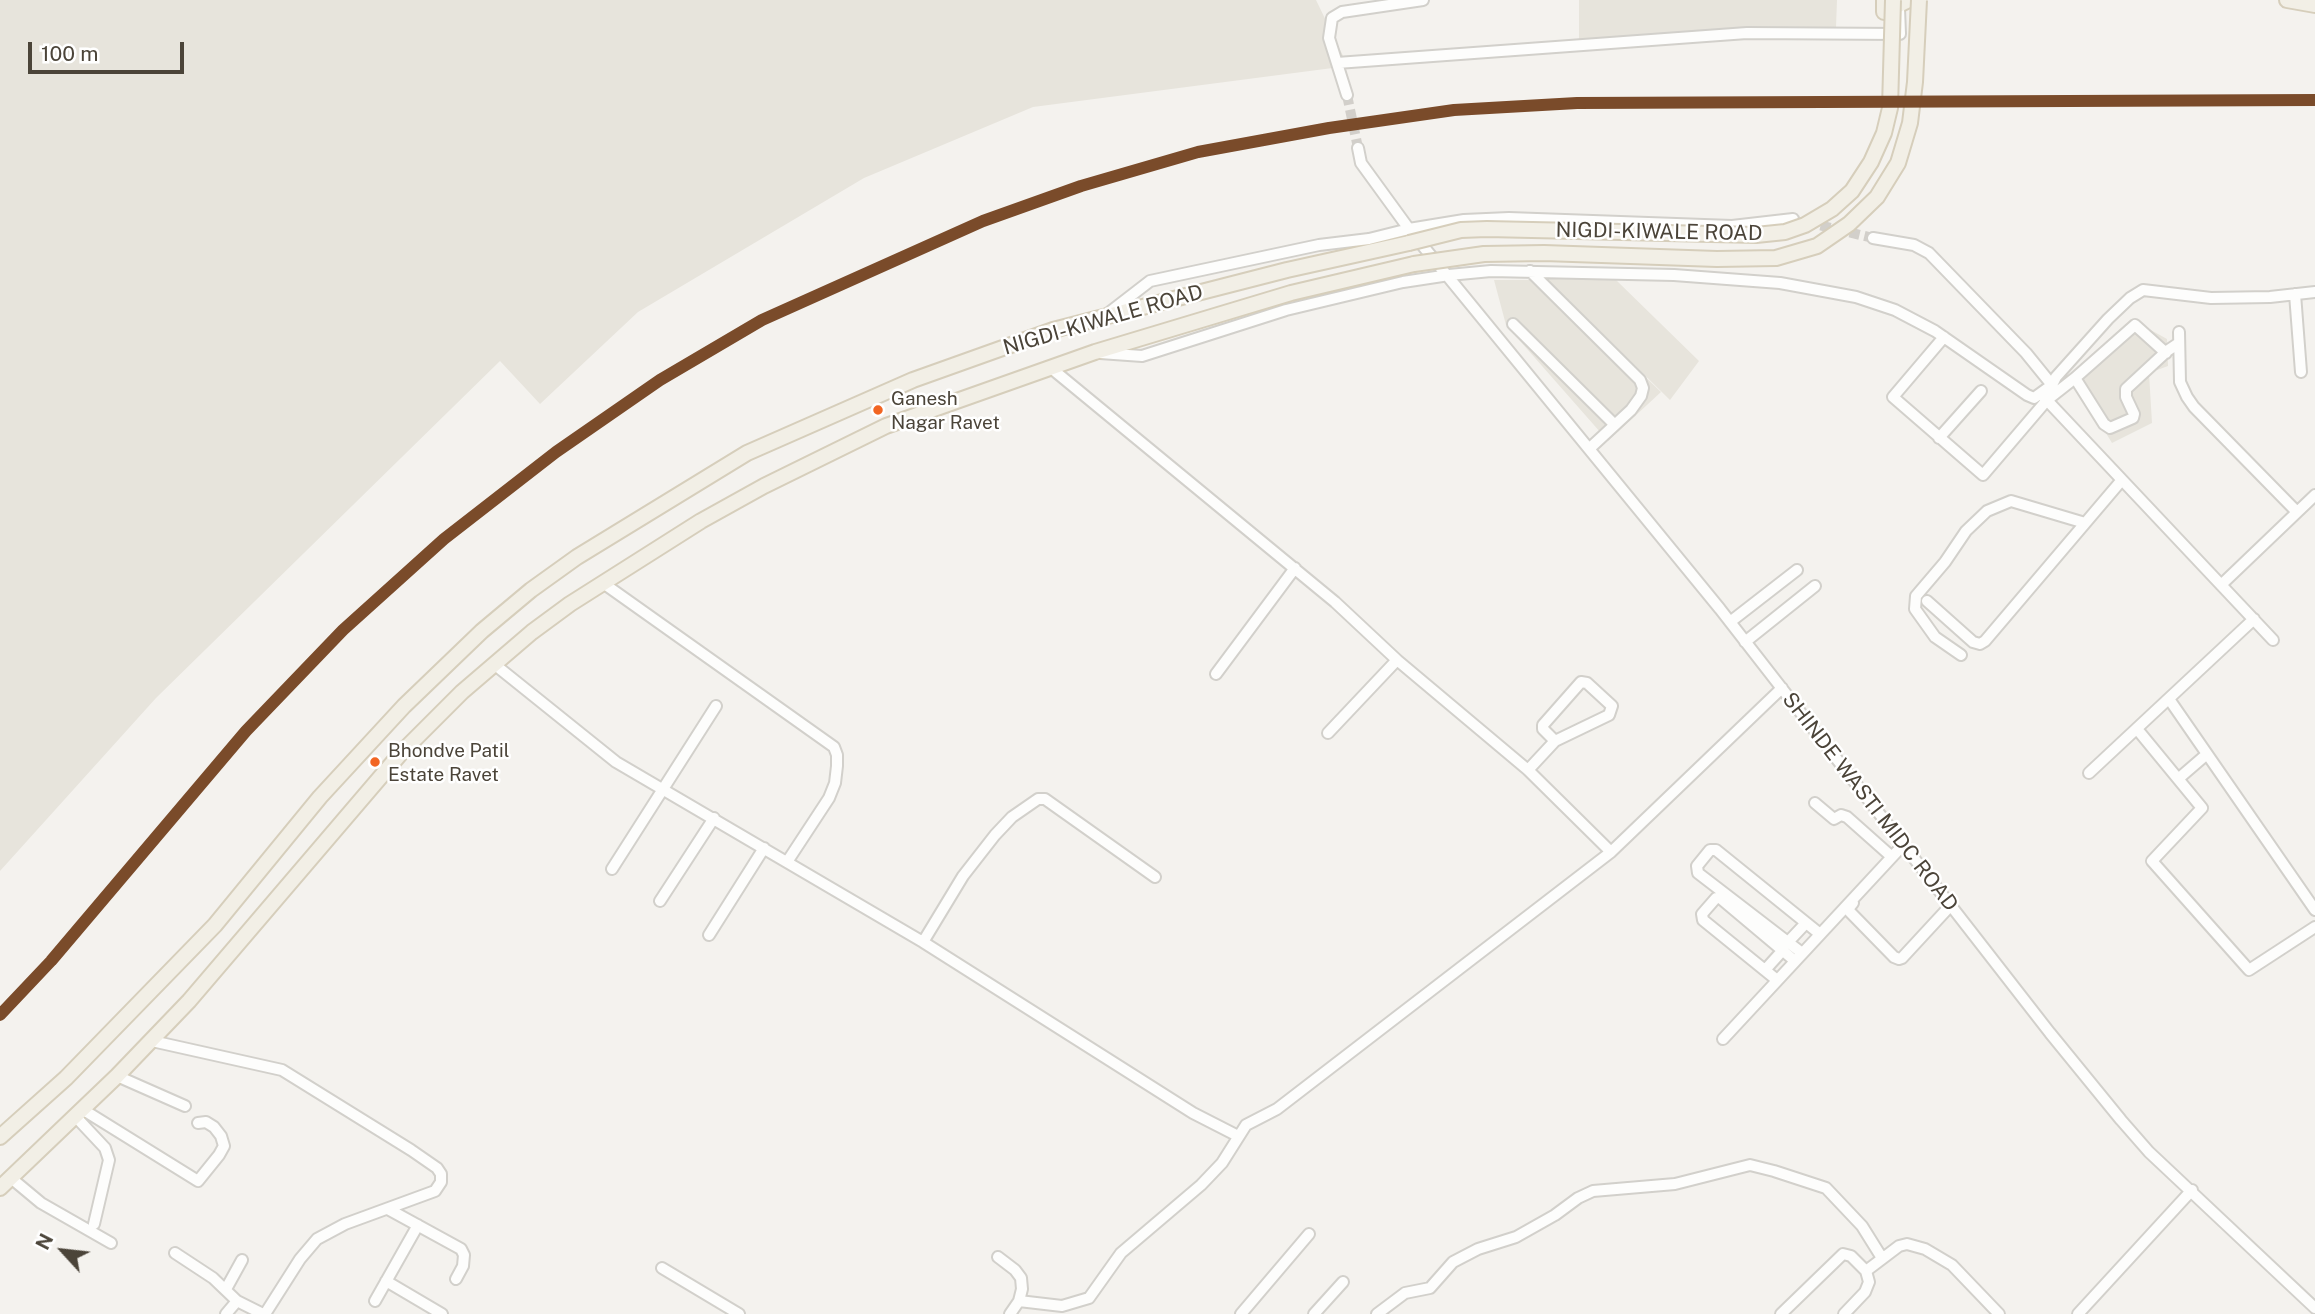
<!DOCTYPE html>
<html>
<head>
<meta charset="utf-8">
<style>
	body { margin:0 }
	#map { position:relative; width:2315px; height:1314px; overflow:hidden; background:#f4f2ee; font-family:"Public Sans",sans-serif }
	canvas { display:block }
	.north { position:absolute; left:28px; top:1216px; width:70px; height:70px; -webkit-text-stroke:5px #fff; paint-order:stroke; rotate:297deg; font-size:19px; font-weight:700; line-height:28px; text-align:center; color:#4b4439 }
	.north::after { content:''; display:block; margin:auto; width:24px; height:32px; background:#4b4439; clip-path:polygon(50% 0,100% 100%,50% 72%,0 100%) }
	.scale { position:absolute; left:28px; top:42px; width:156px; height:32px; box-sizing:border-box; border:4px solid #4b4439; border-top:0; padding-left:9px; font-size:21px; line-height:24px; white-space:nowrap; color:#4b4439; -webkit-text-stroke:5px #fff; paint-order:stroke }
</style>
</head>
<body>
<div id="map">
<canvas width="2315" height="1314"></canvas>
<div class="north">N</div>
<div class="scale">100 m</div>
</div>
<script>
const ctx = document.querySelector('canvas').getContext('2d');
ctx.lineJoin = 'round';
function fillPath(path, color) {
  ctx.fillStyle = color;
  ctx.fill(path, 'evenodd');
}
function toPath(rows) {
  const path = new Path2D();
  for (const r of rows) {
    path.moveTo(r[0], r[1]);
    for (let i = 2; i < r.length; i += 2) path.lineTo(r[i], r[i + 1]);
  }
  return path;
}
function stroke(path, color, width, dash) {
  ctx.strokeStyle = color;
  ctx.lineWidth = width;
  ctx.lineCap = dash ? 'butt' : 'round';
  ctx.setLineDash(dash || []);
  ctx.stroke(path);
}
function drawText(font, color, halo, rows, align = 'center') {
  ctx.font = font + ' "Public Sans",sans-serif';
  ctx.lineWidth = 5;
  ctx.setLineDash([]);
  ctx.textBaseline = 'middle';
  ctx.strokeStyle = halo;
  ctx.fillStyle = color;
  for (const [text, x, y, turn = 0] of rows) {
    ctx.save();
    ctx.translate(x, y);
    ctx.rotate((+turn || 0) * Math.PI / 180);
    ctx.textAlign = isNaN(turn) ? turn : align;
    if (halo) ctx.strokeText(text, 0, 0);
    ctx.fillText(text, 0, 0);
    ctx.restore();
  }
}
fillPath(toPath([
	[0,0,1316,0,1348,66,1033,107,864,178,638,312,540,404,500,361,156,698,0,871],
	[1579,0,1837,0,1836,27,1809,32,1579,47],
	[1544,276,1615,279,1699,361,1670,400],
	[1494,280,1545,280,1661,392,1608,441,1506,325],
	[2131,319,2167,339,2168,366,2149,373,2152,423,2112,443,2070,374]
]), '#e7e4dc');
stroke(toPath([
	[1347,95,1358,148],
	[1806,222,1873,238]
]), '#d2cfca', 10, [10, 5]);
const minor = toPath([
	[1337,63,1747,33,1900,34,1899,8],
	[1347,95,1329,38,1332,18,1342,12,1423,0],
	[1358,148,1361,163,1409,229,1720,609,2050,1033,2121,1120,2149,1152,2315,1308],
	[1873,238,1914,245,1929,253,2026,353,2052,385],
	[1530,271,1640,380,1643,388,1641,396,1631,410,1590,448],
	[2295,294,2301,372],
	[1106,315,1150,281,1319,245,1369,239,1409,229,1464,220,1509,218,1732,226,1793,219],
	[1513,324,1615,425],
	[2179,332,2180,382,2187,397,2194,407,2297,512],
	[1944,337,1893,397,1983,475,2047,400,2075,378,2104,424,2110,428,2133,418,2134,414,2126,397,2126,389,2167,351,2179,343],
	[1100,353,1142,356,1286,310,1403,282,1449,275,1491,271,1674,275,1780,283,1856,297,1895,310,1935,331,2027,395,2034,398,2052,385,2056,377,2108,319,2130,298,2143,290,2211,298,2270,297,2315,292],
	[1051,368,1335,602,1397,660,1528,770,1611,852],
	[2075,378,2135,325,2166,353],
	[2042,395,2273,640],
	[1939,438,1981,391],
	[603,583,834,747,837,755,837,766,835,783,829,798,787,862],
	[2221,585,2315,495],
	[1927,601,1973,642,1980,644,1985,641,2121,481],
	[1730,622,1797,570],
	[1745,642,1815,586],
	[1961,655,1935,637,1915,609,1916,596,1945,562,1966,531,1987,511,2011,501,2085,523],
	[494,664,616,762,923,942,1193,1113,1238,1136],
	[1216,674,1295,568],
	[2169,699,2315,910],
	[2137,729,2202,808,2152,861,2249,970,2315,927],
	[1328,733,1397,660],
	[1528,770,1555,741,1609,715,1612,706,1587,683,1581,682,1543,725,1543,729,1555,741],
	[2089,773,2254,619],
	[2178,779,2207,754],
	[1815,803,1834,819,1841,815,1847,817,1892,857],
	[612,869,716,706],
	[660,901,714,818],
	[1853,903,1849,908,1850,912,1894,957,1899,959,1902,958,1951,905],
	[709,935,764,848],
	[923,942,963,876,995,835,1012,817,1038,799,1045,799,1155,877],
	[1788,942,1806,923],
	[1802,953,1698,873,1697,866,1710,850,1716,850,1820,934],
	[1765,970,1783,950],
	[1777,980,1703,920,1702,914,1716,898,1720,898,1795,961],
	[1723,1039,1904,844],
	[152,1041,282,1070,411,1150,437,1168,441,1174,441,1182,435,1191,345,1224,317,1239,300,1259,265,1314],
	[117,1076,185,1106],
	[82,1109,198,1181,219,1155,224,1146,221,1136,214,1127,206,1122,198,1123],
	[75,1116,105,1148,109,1160,94,1224],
	[11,1178,41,1203,111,1243],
	[388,1209,461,1249,464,1255,463,1266,456,1279],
	[175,1253,213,1278,237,1301],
	[998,1257,1015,1270,1021,1278,1022,1289,1019,1301,1010,1314],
	[662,1268,739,1314],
	[1866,1271,1899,1246,1907,1244,1925,1249,1952,1265,1999,1314],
	[386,1281,442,1314],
	[226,1289,242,1260],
	[375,1301,418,1225],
	[1019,1301,1062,1306,1089,1298,1121,1253,1201,1185,1222,1163,1246,1125,1277,1109,1611,852,1782,688],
	[226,1314,237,1301,263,1314],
	[1241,1314,1309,1234],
	[1314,1314,1343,1282],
	[1377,1314,1405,1293,1430,1288,1453,1262,1478,1249,1516,1237,1555,1215,1578,1198,1593,1191,1675,1184,1750,1165,1774,1171,1826,1188,1862,1226,1882,1258],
	[1781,1314,1843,1254,1851,1256,1866,1271,1869,1282,1865,1292,1844,1314],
	[2078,1314,2192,1190]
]);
const major = toPath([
	[1884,0,1884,12,1909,0],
	[2287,0,2315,5],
	[0,1137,66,1078,215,925,320,797,404,706,482,631,531,590,577,557,747,453,913,380,1053,330,1287,270,1409,243],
	[0,1188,117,1076,189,1001,401,753,462,692,532,632,570,604,701,521,764,486,886,426,1095,352,1291,293,1414,264]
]);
stroke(minor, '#d2d0cb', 14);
stroke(major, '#d6cebb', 18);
stroke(minor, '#fdfdfc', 10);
stroke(major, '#f2efe6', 14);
const majorBridge = toPath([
	[1409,243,1461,230,1487,229,1756,235,1785,232,1805,225,1832,209,1852,191,1871,162,1884,133,1890,108,1893,0],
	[1414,264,1484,254,1544,253,1717,259,1776,258,1817,246,1849,224,1877,197,1898,163,1910,123,1915,82,1919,0]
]);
stroke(majorBridge, '#d6cebb', 18, []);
stroke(majorBridge, '#f2efe6', 14);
stroke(toPath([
	[0,1015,51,961,246,731,343,630,444,539,556,452,660,380,762,320,983,221,1081,186,1198,152,1329,128,1454,110,1577,103,2315,100]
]), '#7a4b2a', 12);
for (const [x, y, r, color] of [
	[878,410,6,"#f26522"],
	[375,762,6,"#f26522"]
]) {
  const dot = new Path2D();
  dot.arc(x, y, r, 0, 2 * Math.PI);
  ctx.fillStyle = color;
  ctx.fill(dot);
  stroke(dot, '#fff', 2.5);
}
drawText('19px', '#4b4439', '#fff', [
	["Ganesh",891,399],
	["Nagar Ravet",891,423],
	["Bhondve Patil",388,751],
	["Estate Ravet",388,775]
], 'left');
drawText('21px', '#4b4439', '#fff', [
	["NIGDI-KIWALE ROAD",1659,232,1],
	["NIGDI-KIWALE ROAD",1103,320,-16],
	["SHINDE WASTI MIDC ROAD",1870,802,52]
]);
</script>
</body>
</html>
